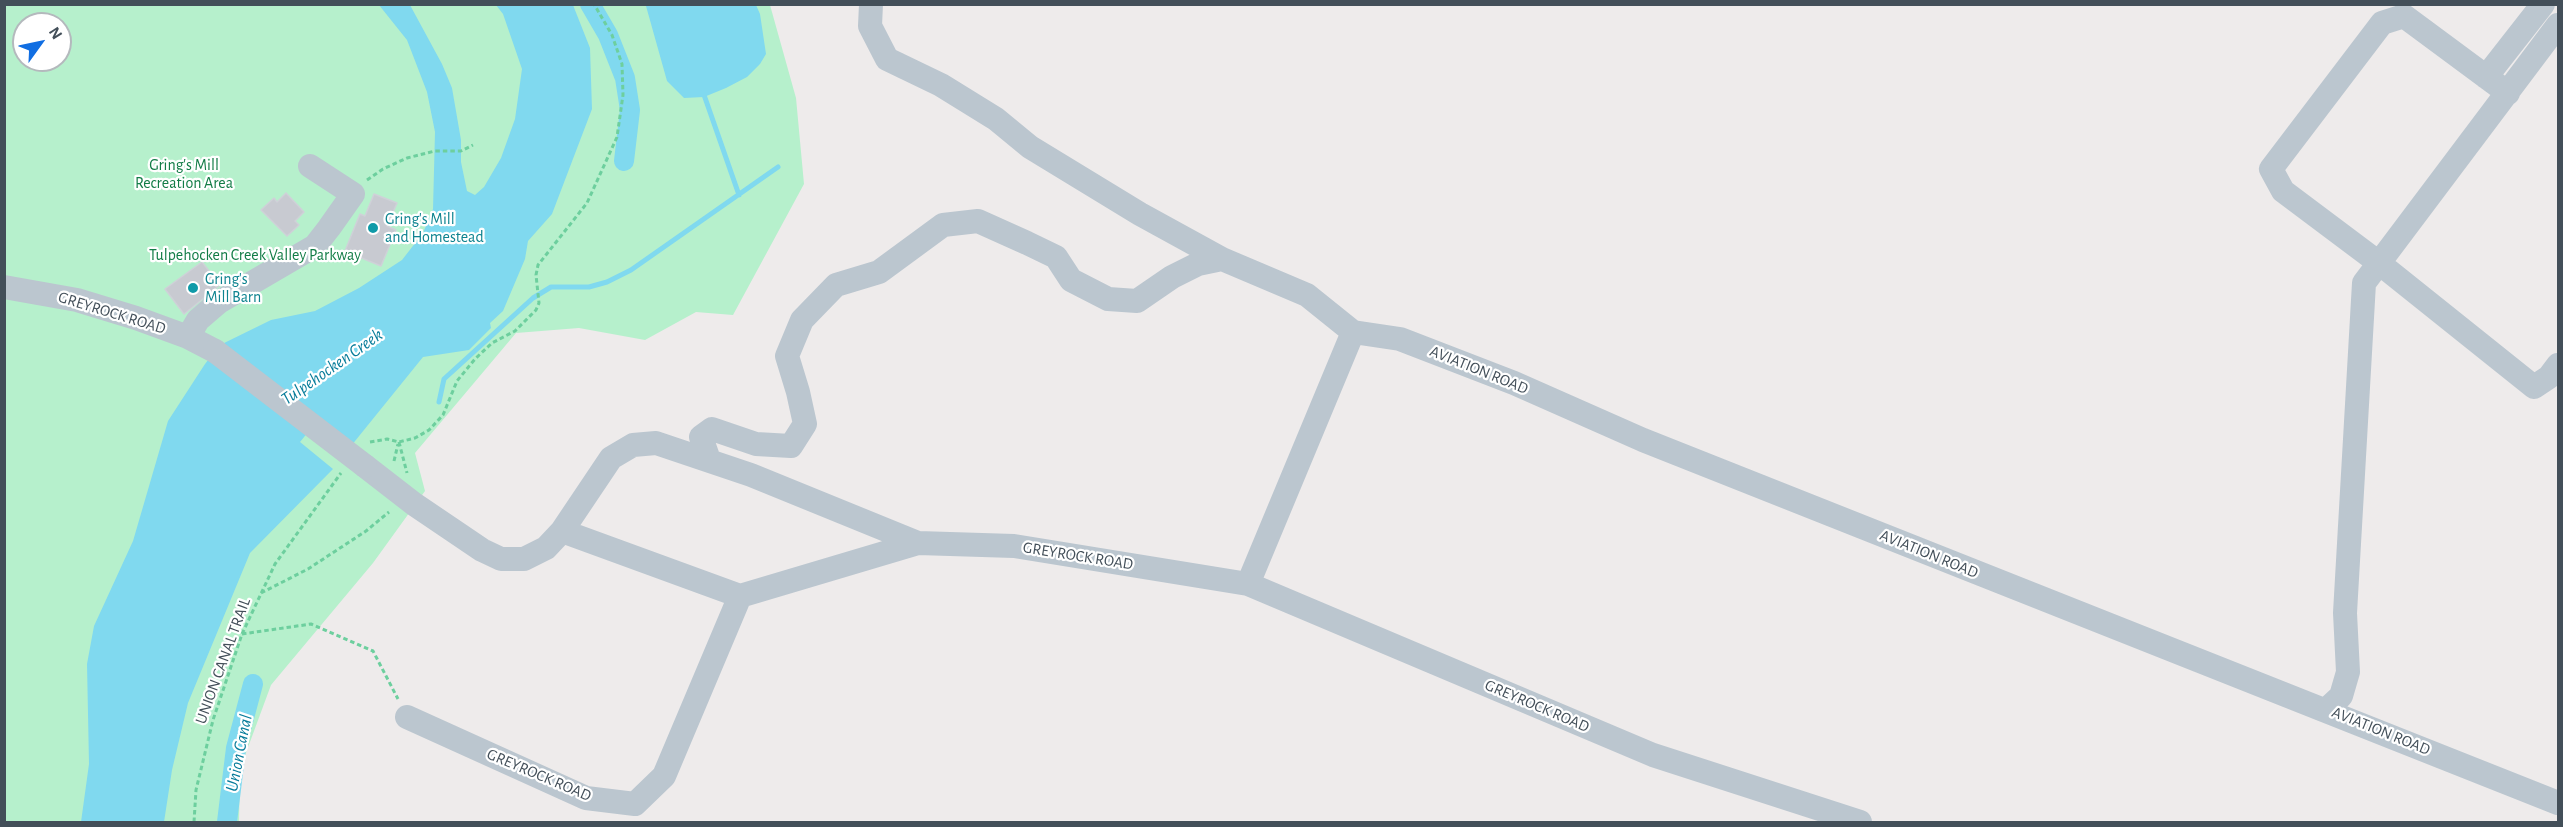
<!DOCTYPE html>
<html>
<head>
<meta charset="utf-8">
<style>
	body { margin:0 }
	#map { position:relative; width:2563px; height:827px; overflow:hidden; background:#eeebeb; font-family:"Alegreya Sans",sans-serif }
	canvas { display:block }
	.frame { position:absolute; inset:0; border:6px solid #434f59; pointer-events:none }
	.north { position:absolute; left:12px; top:12px; width:60px; height:60px; box-sizing:border-box; background:#fff; border:2px solid #b4b9bd; border-radius:50%; rotate:57deg; font-size:16px; font-weight:700; line-height:24px; text-align:center; color:#434f59 }
	.north::after { content:''; display:block; margin:auto; width:21px; height:27px; background:#116ee2; clip-path:polygon(50% 0,100% 100%,50% 72%,0 100%) }
</style>
</head>
<body>
<div id="map">
<canvas width="2563" height="827"></canvas>
<div class="frame"></div>
<div class="north">N</div>
</div>
<script>
const ctx = document.querySelector('canvas').getContext('2d');
ctx.lineJoin = 'round';
function fillPath(path, color) {
  ctx.fillStyle = color;
  ctx.fill(path, 'evenodd');
}
function toPath(rows) {
  const path = new Path2D();
  for (const r of rows) {
    path.moveTo(r[0], r[1]);
    for (let i = 2; i < r.length; i += 2) path.lineTo(r[i], r[i + 1]);
  }
  return path;
}
function stroke(path, color, width, dash) {
  ctx.strokeStyle = color;
  ctx.lineWidth = width;
  ctx.lineCap = dash ? 'butt' : 'round';
  ctx.setLineDash(dash || []);
  ctx.stroke(path);
}
function drawText(font, color, halo, rows, align = 'center') {
  ctx.font = font + ' "Alegreya Sans",sans-serif';
  ctx.lineWidth = 4.5;
  ctx.setLineDash([]);
  ctx.textBaseline = 'middle';
  ctx.strokeStyle = halo;
  ctx.fillStyle = color;
  for (const [text, x, y, turn = 0] of rows) {
    ctx.save();
    ctx.translate(x, y);
    ctx.rotate((+turn || 0) * Math.PI / 180);
    ctx.textAlign = isNaN(turn) ? turn : align;
    if (halo) ctx.strokeText(text, 0, 0);
    ctx.fillText(text, 0, 0);
    ctx.restore();
  }
}
fillPath(toPath([
	[5,5,770,5,796,98,804,184,733,315,696,312,645,340,579,328,516,333,415,453,425,491,373,563,271,685,240,769,239,822,5,822],
	[24,24,60,24,60,60,24,60]
]), '#b6f0cc');
fillPath(toPath([
	[379,5,410,5,442,64,452,88,461,140,461,162,467,191,475,195,484,187,501,158,515,119,522,69,503,14,496,5,573,5,590,48,592,109,552,214,528,241,525,259,503,311,490,323,491,328,469,350,423,357,351,446,318,420,300,442,333,469,250,553,188,703,172,770,164,822,81,822,89,764,87,664,94,626,133,541,168,421,205,364,220,345,271,320,315,311,359,288,402,260,423,233,433,209,435,132,427,92,407,40],
	[646,6,756,5,760,14,766,54,760,64,747,77,726,88,704,97,684,98,667,81]
]), '#80d9ef');
stroke(toPath([
	[703,92,739,195],
	[439,402,444,379,533,298,551,287,589,287,607,282,631,270,778,167]
]), '#80d9ef', 5);
stroke(toPath([
	[590,4,608,35,625,78,630,110,624,161],
	[227,822,236,748,253,684]
]), '#80d9ef', 20);
const building = toPath([
	[286,193,304,212,295,221,299,225,287,236,261,210,274,198,277,202,286,193],
	[374,194,397,203,387,226,396,230,381,266,345,251,360,214,365,216,374,194],
	[202,262,220,285,184,314,165,289,202,262]
]);
fillPath(building, '#c8cad1');
stroke(building, '#cfd1d8', 1.5);
stroke(toPath([
	[367,180,383,169,407,158,435,151,461,151,473,145],
	[370,442,387,439,399,442,415,438,429,430,443,415,457,381,475,359,492,343,515,331,536,310,539,303,536,275,538,265,587,203,617,137,623,95,622,64,612,35,594,4],
	[399,442,407,473],
	[394,461,398,444],
	[261,593,308,569,366,531,389,512],
	[242,634,311,624,373,651,398,699],
	[194,822,196,790,213,720,242,634,275,564,341,473]
]), '#6dcf9e', 3, [4.5, 3]);
stroke(toPath([
	[871,4,870,26,887,59,941,85,996,119,1030,147,1140,214,1222,259,1307,295,1353,332,1400,339,1514,383,1643,440,2558,803],
	[2486,77,2543,4],
	[2508,93,2404,16,2382,23,2271,169,2283,191,2379,263,2534,387,2549,377,2558,365],
	[4,287,77,300,136,318,188,337,215,351],
	[188,337,198,320,219,302,315,246,329,228,353,194,310,166],
	[709,460,701,437,712,429,756,444,791,446,805,424,798,392,787,356,802,320,836,285,879,272,943,225,978,221,1027,243,1056,257,1071,280,1108,299,1137,301,1172,277,1198,264,1222,259],
	[365,466,414,504,482,550,501,559,524,559,546,548,562,531,611,458,633,445,656,443,751,475,918,543],
	[562,531,740,596],
	[1248,584,1353,332],
	[2327,709,2341,696,2348,672,2345,613,2364,283,2558,25],
	[407,717,586,798,635,804,664,776,740,596,918,543,1014,546,1248,584,1653,755,1860,822]
]), '#bbc6cf', 24);
stroke(toPath([
	[215,351,365,466]
]), '#bbc6cf', 24);
for (const [x, y, r, color] of [
	[373,228,6,"#0f9aa8"],
	[193,288,6,"#0f9aa8"]
]) {
  const dot = new Path2D();
  dot.arc(x, y, r, 0, 2 * Math.PI);
  ctx.fillStyle = color;
  ctx.fill(dot);
  stroke(dot, '#fff', 2);
}
drawText('16px', '#127c46', '#fff', [
	["Gring's Mill",184,165],
	["Recreation Area",184,183],
	["Tulpehocken Creek Valley Parkway",255,255]
]);
drawText('16px', '#0d838f', '#fff', [
	["Gring's Mill",385,219],
	["and Homestead",385,237],
	["Gring's",205,279],
	["Mill Barn",205,297]
], 'left');
drawText('16px', '#434f59', '#fff', [
	["GREYROCK ROAD",112,313,17],
	["AVIATION ROAD",1479,370,22],
	["AVIATION ROAD",1929,554,22],
	["GREYROCK ROAD",1078,556,9],
	["UNION CANAL TRAIL",223,661,-70],
	["GREYROCK ROAD",1537,706,23],
	["AVIATION ROAD",2381,731,22],
	["GREYROCK ROAD",539,775,23]
]);
drawText('italic 18px', '#077c9a', '#fff', [
	["Tulpehocken Creek",332,367,-35],
	["Union Canal",239,753,-79]
]);
</script>
</body>
</html>
